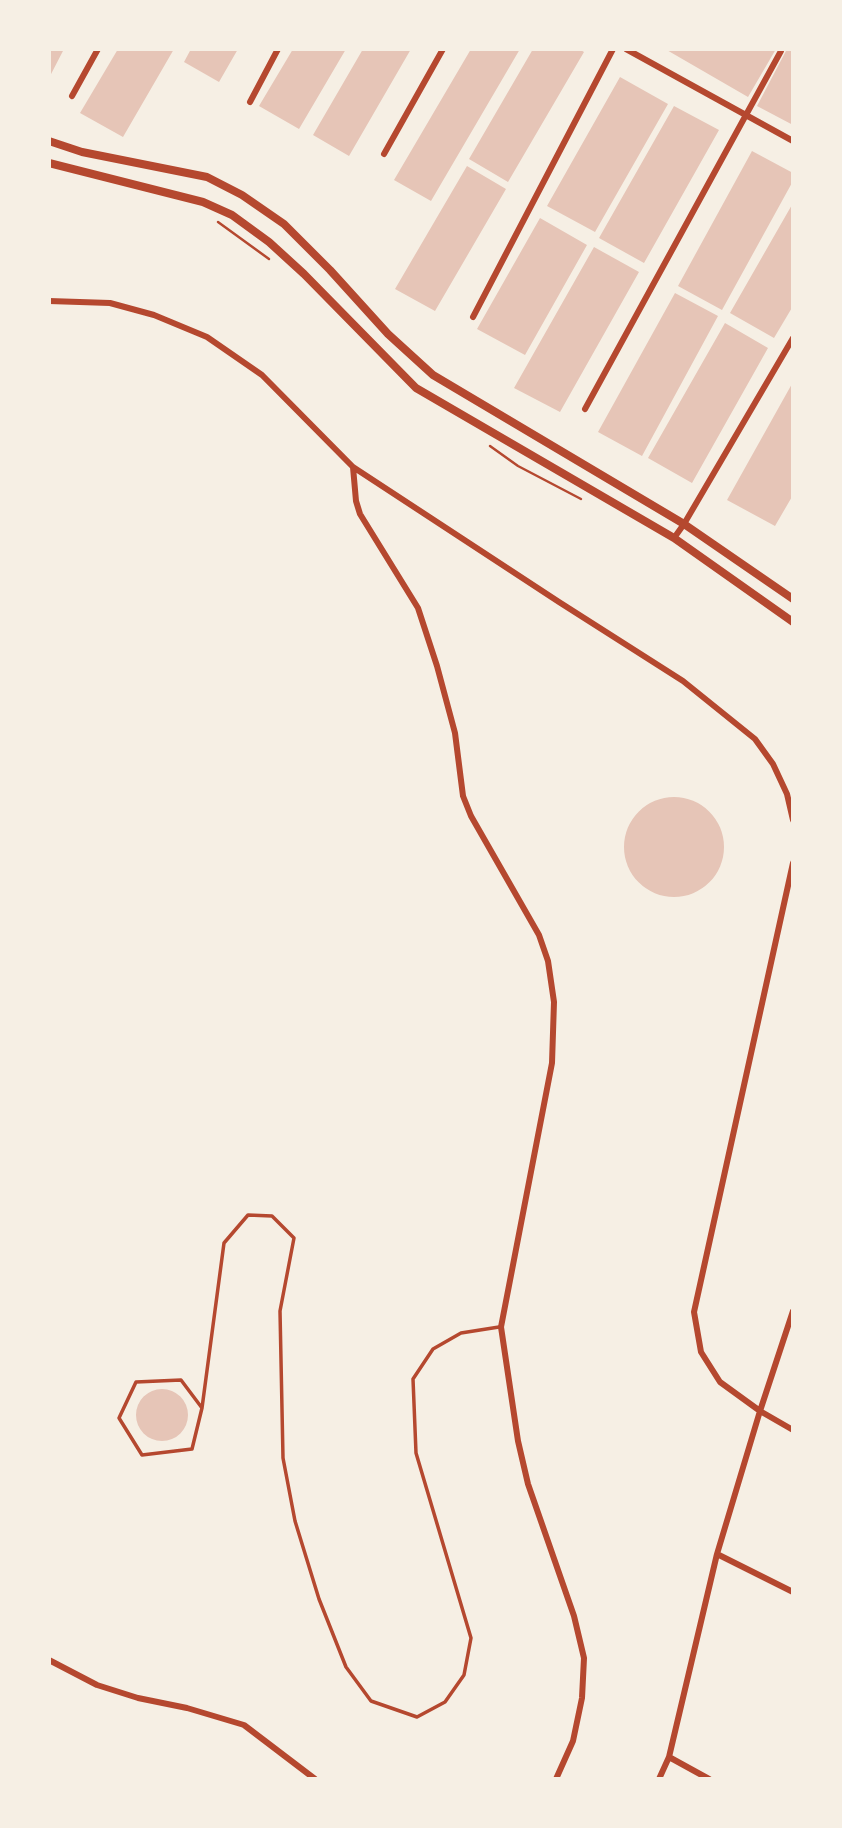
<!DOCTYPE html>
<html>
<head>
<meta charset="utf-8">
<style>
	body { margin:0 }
	#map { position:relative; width:842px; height:1828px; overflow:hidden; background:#f6efe4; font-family:Montserrat,sans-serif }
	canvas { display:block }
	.frame { position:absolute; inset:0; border:51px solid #f6efe4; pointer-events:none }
</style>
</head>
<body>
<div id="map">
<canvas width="842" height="1828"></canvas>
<div class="frame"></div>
</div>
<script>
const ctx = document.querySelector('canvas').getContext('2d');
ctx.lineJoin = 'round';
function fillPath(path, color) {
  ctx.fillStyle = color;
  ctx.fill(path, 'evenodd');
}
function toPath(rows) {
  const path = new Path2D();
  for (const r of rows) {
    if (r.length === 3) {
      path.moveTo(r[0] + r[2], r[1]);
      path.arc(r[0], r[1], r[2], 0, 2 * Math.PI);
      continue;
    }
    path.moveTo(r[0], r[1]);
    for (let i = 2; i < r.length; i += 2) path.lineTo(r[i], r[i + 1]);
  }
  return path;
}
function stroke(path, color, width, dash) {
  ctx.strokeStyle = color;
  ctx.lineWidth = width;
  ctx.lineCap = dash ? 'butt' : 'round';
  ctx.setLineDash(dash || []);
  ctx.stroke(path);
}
fillPath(toPath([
	[49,49,64,49,49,78],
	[118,49,174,49,123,137,80,113],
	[191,49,238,49,219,82,184,62],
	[293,49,346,49,299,129,259,106],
	[363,49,411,49,349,156,313,135],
	[471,49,520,49,431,201,394,180],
	[533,49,579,49,584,52,508,182,469,159],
	[665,49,776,49,748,97],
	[787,49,793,49,793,125,757,106],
	[620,77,668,104,595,232,547,206],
	[674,106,719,130,644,263,599,238],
	[752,151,793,173,793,181,722,310,678,286],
	[467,166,506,189,435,311,395,289],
	[793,203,793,306,774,338,730,313],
	[540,218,587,245,525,355,477,329],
	[594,247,639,272,560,412,514,388],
	[675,293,718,316,642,456,598,432],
	[725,323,768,348,692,483,648,458],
	[793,382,793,495,775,526,727,500],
	[674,847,50],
	[162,1415,26]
]), '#e6c5b7');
stroke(toPath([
	[218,222,269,259],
	[490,446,518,466,581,499]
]), '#b5482f', 2.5);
stroke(toPath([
	[202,1408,181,1380,136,1382,119,1418,142,1455,192,1449,202,1408,224,1243,248,1215,272,1216,294,1238,280,1311,283,1458,295,1521,319,1599,346,1667,371,1701,417,1717,445,1702,464,1675,471,1638,416,1453,413,1379,433,1349,461,1333,499,1327]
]), '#b5482f', 3.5);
stroke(toPath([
	[626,49,793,141],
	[72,96,98,49],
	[250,102,278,49],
	[384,154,443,49],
	[49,301,110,303,154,315,207,337,262,375,353,467,559,602,683,681,755,739,773,764,787,794,793,820],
	[473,317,613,49],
	[585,409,781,51],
	[353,467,356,501,360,514,418,608,437,666,455,733,463,796,471,816,539,935,548,961,554,1002,552,1063,501,1327,518,1441,528,1484,574,1616,584,1658,582,1698,573,1741,556,1779],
	[674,538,684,524,793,338],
	[793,863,694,1312,701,1352,720,1382,760,1411,793,1430],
	[717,1554,793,1592],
	[49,1660,97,1685,138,1698,187,1708,244,1725,315,1779],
	[669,1757,709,1779],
	[659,1779,669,1757,717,1554,760,1411,793,1311]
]), '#b5482f', 6);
stroke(toPath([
	[49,141,82,152,207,177,242,195,284,224,330,270,388,334,433,375,684,524,793,599],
	[49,163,203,202,232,215,269,242,304,274,416,388,674,538,793,622]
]), '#b5482f', 8);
</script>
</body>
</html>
